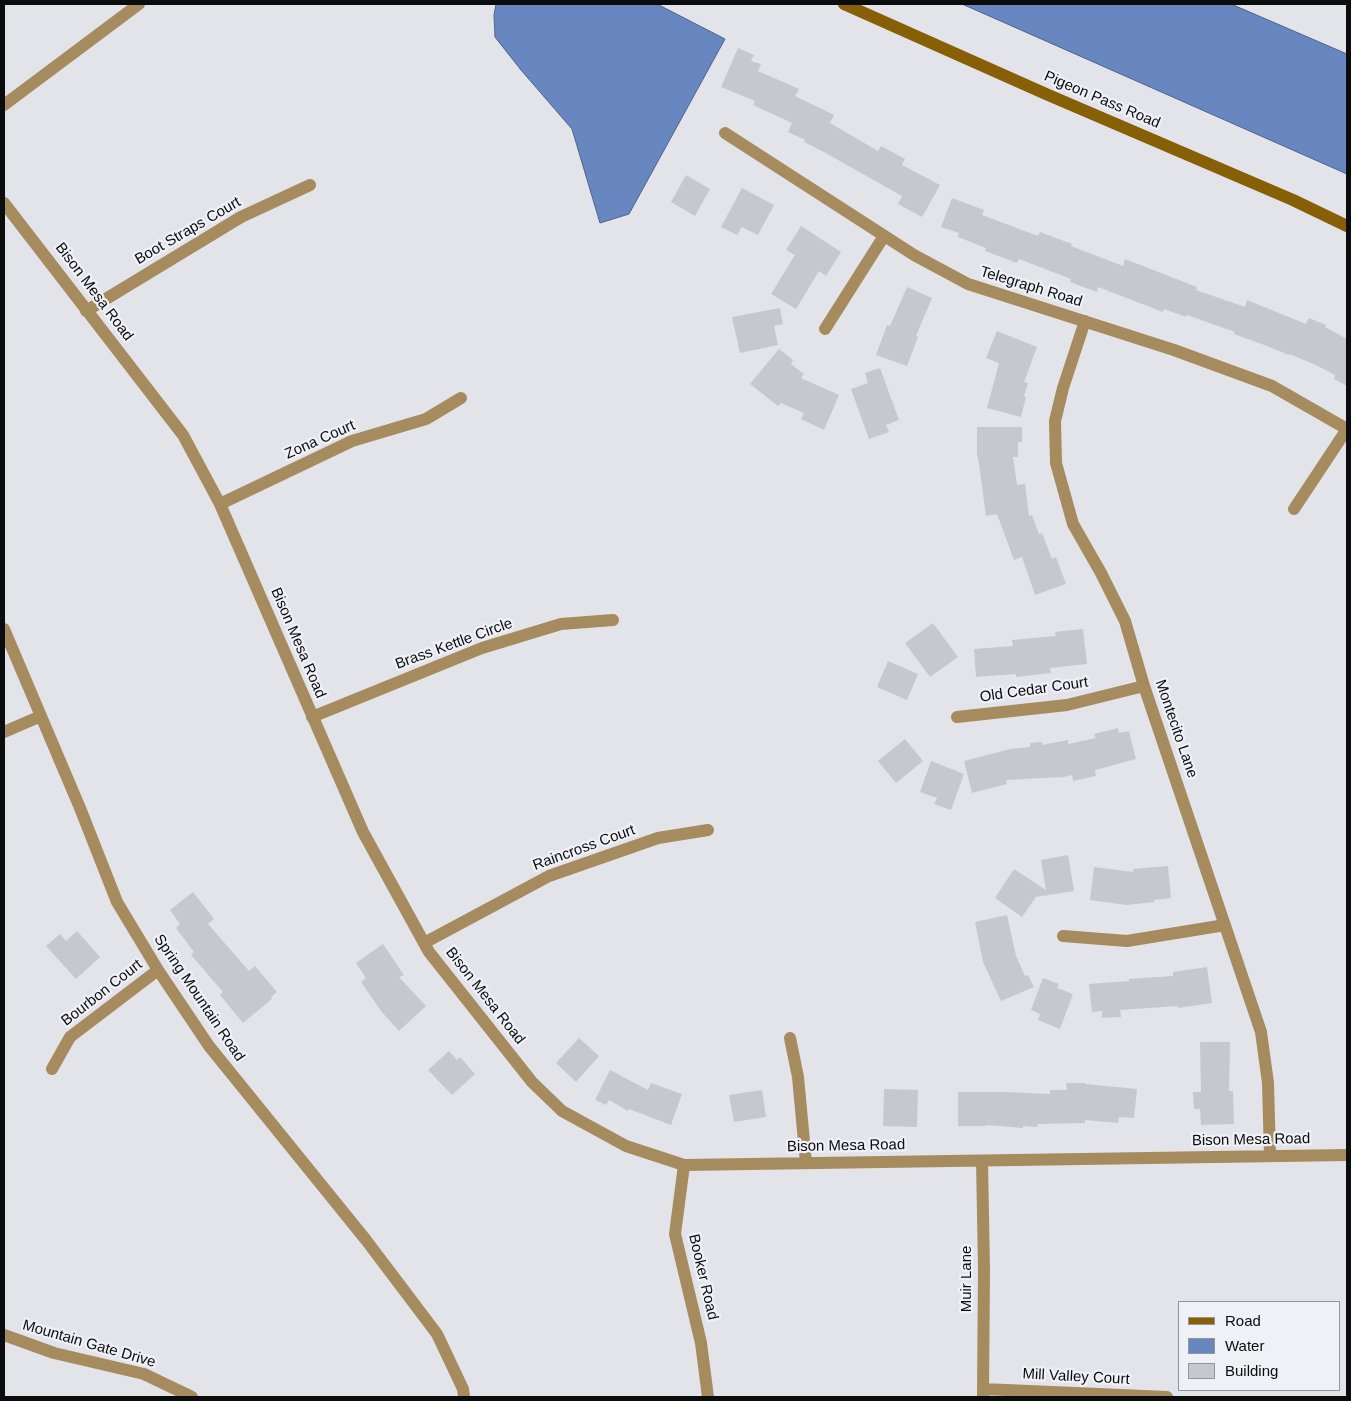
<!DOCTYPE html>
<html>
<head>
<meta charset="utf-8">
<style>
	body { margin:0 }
	#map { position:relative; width:1351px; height:1401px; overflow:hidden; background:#e3e4e9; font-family:Helvetica,sans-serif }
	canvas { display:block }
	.frame { position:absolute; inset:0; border:5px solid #0b0c0d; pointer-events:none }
	.legend { position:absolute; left:1178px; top:1301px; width:162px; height:90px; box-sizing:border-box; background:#f0f1f7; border:1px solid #949599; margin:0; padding:6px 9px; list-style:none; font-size:15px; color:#0b0c0d }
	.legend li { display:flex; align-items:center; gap:10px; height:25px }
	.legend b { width:25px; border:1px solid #949599 }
</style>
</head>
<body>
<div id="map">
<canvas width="1351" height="1401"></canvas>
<div class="frame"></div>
<ul class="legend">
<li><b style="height:6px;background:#875f06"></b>Road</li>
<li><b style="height:14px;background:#6887c0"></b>Water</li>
<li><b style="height:14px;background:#c6c8cd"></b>Building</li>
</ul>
</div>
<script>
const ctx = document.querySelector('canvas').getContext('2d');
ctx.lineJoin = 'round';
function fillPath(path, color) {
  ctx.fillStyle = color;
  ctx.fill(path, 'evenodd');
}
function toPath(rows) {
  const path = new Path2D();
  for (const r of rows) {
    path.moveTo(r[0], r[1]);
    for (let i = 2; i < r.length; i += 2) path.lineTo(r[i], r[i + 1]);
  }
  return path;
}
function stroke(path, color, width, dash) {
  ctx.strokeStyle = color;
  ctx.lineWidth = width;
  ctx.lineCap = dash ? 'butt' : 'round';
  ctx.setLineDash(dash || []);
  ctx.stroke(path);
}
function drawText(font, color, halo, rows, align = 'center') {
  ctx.font = font + ' Helvetica,sans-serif';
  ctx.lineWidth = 4.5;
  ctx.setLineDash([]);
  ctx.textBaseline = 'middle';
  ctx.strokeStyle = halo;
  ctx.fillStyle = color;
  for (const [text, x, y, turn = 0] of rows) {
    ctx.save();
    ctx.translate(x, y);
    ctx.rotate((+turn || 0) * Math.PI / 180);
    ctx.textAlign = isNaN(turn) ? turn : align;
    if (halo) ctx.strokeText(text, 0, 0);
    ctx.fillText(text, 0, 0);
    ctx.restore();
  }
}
const water = toPath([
	[496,4,657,4,725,39,629,214,600,223,572,129,521,70,495,37,494,15,496,4],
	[962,4,1231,4,1347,54,1347,174,962,4]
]);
fillPath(water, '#6887c0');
stroke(water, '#4c628a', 1);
fillPath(toPath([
	[738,48,754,55,751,61,761,64,758,71,799,89,795,96,834,115,830,123,878,151,881,146,905,159,902,165,940,185,922,217,898,204,902,196,822,151,804,142,805,140,788,132,792,123,753,105,755,101,721,87],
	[686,175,710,189,695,216,671,202],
	[742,188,774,205,758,235,742,227,737,235,721,227],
	[952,198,984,210,982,215,1038,236,1040,232,1072,244,1071,246,1123,266,1125,259,1197,287,1196,290,1245,307,1247,300,1306,324,1309,318,1326,325,1325,327,1347,339,1347,386,1334,379,1335,375,1316,365,1289,354,1289,355,1267,346,1234,334,1235,332,1187,315,1186,317,1164,309,1163,312,1098,287,1097,292,1070,282,1071,279,1019,259,1017,263,985,251,986,248,958,237,959,233,941,227],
	[801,226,841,252,826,276,819,271,796,309,771,294,795,255,786,250],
	[907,287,932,298,916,336,918,337,907,366,876,355,887,325,890,326],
	[780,308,783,324,774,326,778,345,740,353,732,317],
	[997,331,1037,347,1024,382,1028,383,1024,396,1026,397,1021,417,987,408,999,363,986,358],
	[779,349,793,360,791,364,804,374,801,378,839,395,824,430,801,419,804,413,781,403,778,406,750,384],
	[880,368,899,420,886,425,889,432,869,439,851,389,868,383,865,373],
	[977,427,1022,427,1022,442,1018,442,1018,457,1013,457,1017,485,1025,484,1029,516,1032,515,1039,534,1042,533,1052,559,1056,557,1066,584,1035,595,1022,557,1014,560,997,514,986,516,978,457,977,457],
	[933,623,958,657,930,677,905,643],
	[1083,629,1087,664,1050,668,1051,673,1016,677,1016,674,976,677,974,649,1013,646,1012,640,1056,636,1055,632],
	[888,661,918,674,907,700,877,687],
	[1118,728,1119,733,1129,731,1136,759,1095,770,1096,776,1073,781,1072,775,1060,778,1060,777,1006,780,1007,784,972,793,964,761,1010,749,1030,747,1030,743,1042,742,1042,745,1068,740,1068,744,1096,738,1094,734],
	[905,739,923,761,896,783,878,761],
	[931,761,964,774,951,810,934,804,937,798,920,792],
	[1068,855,1074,891,1036,897,1022,917,995,898,1014,869,1046,890,1041,860],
	[1168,866,1171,898,1154,900,1154,902,1126,905,1090,900,1094,867,1133,872,1133,869],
	[193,892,214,919,208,924,249,971,255,966,277,992,271,997,272,999,243,1023,220,995,223,992,191,955,194,952,176,928,180,924,170,910],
	[1007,915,1016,956,1025,976,1028,975,1034,987,1001,1001,983,962,975,922],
	[77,931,100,957,76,979,46,946,60,934,66,941],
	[383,944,404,975,399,977,426,1006,399,1031,381,1011,361,982,366,978,356,963],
	[1207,967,1212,1003,1178,1008,1178,1006,1120,1010,1121,1017,1102,1018,1102,1011,1092,1012,1089,984,1129,981,1129,979,1173,976,1173,972],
	[1043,978,1059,984,1057,988,1073,994,1060,1029,1038,1020,1040,1014,1031,1010],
	[579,1038,599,1056,576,1082,556,1063],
	[1200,1042,1230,1042,1229,1091,1233,1091,1234,1124,1201,1125,1200,1109,1194,1109,1193,1092,1201,1092],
	[449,1051,457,1060,460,1057,475,1074,452,1095,428,1070],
	[610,1070,648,1090,651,1083,682,1094,671,1125,629,1109,628,1111,609,1100,606,1105,595,1100],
	[1066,1083,1085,1083,1085,1084,1137,1089,1134,1118,1119,1117,1118,1123,1085,1120,1085,1123,1038,1124,1037,1127,1023,1126,1023,1128,986,1125,986,1126,958,1126,958,1092,1005,1092,1050,1094,1050,1090,1067,1090],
	[884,1089,918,1090,917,1127,883,1126],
	[762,1090,766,1117,734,1122,729,1095]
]), '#c6c8cd');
stroke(toPath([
	[4,105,139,4],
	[725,133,914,255,968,284,1174,350,1272,386,1347,429],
	[4,203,183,435,220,504,363,832,429,952,532,1082,562,1111,626,1146,684,1165,1347,1155],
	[86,311,241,217,310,185],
	[1085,321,1063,388,1055,421,1056,463,1073,524,1101,573,1125,621,1144,686,1261,1032,1268,1083,1270,1156],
	[825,329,884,236],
	[220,504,352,441,426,419,461,398],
	[1294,509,1347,429],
	[4,629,80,808,117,902,158,970,209,1046,366,1240,437,1334,463,1389,464,1397],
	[312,717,482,648,561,624,613,620],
	[957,717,1067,705,1144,686],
	[4,732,41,716],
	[1063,936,1127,941,1225,925],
	[424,943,549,876,658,838,708,830],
	[790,1038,798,1077,806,1163],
	[52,1069,70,1037,158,970],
	[982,1161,984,1269,983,1397],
	[684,1165,675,1234,701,1343,708,1397],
	[4,1335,54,1353,144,1374,192,1397],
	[983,1389,1167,1397]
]), '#a68b5e', 12);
stroke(toPath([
	[844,4,1046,94,1293,200,1347,226]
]), '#875f06', 12);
drawText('15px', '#0b0c0d', '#f0f1f7', [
	["Pigeon Pass Road",1102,100,23],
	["Boot Straps Court",188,231,-30],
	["Telegraph Road",1031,287,17],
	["Bison Mesa Road",94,292,53],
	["Zona Court",320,440,-24],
	["Bison Mesa Road",298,643,67],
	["Brass Kettle Circle",454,644,-20],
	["Old Cedar Court",1034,690,-8],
	["Montecito Lane",1176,729,71],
	["Raincross Court",584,848,-20],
	["Bourbon Court",102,993,-38],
	["Bison Mesa Road",485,996,52],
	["Spring Mountain Road",199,998,56],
	["Bison Mesa Road",1251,1140,-1],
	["Bison Mesa Road",846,1146,-1],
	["Booker Road",703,1277,77],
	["Muir Lane",967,1279,-90],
	["Mountain Gate Drive",89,1344,16],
	["Mill Valley Court",1076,1377,3]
]);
</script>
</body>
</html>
